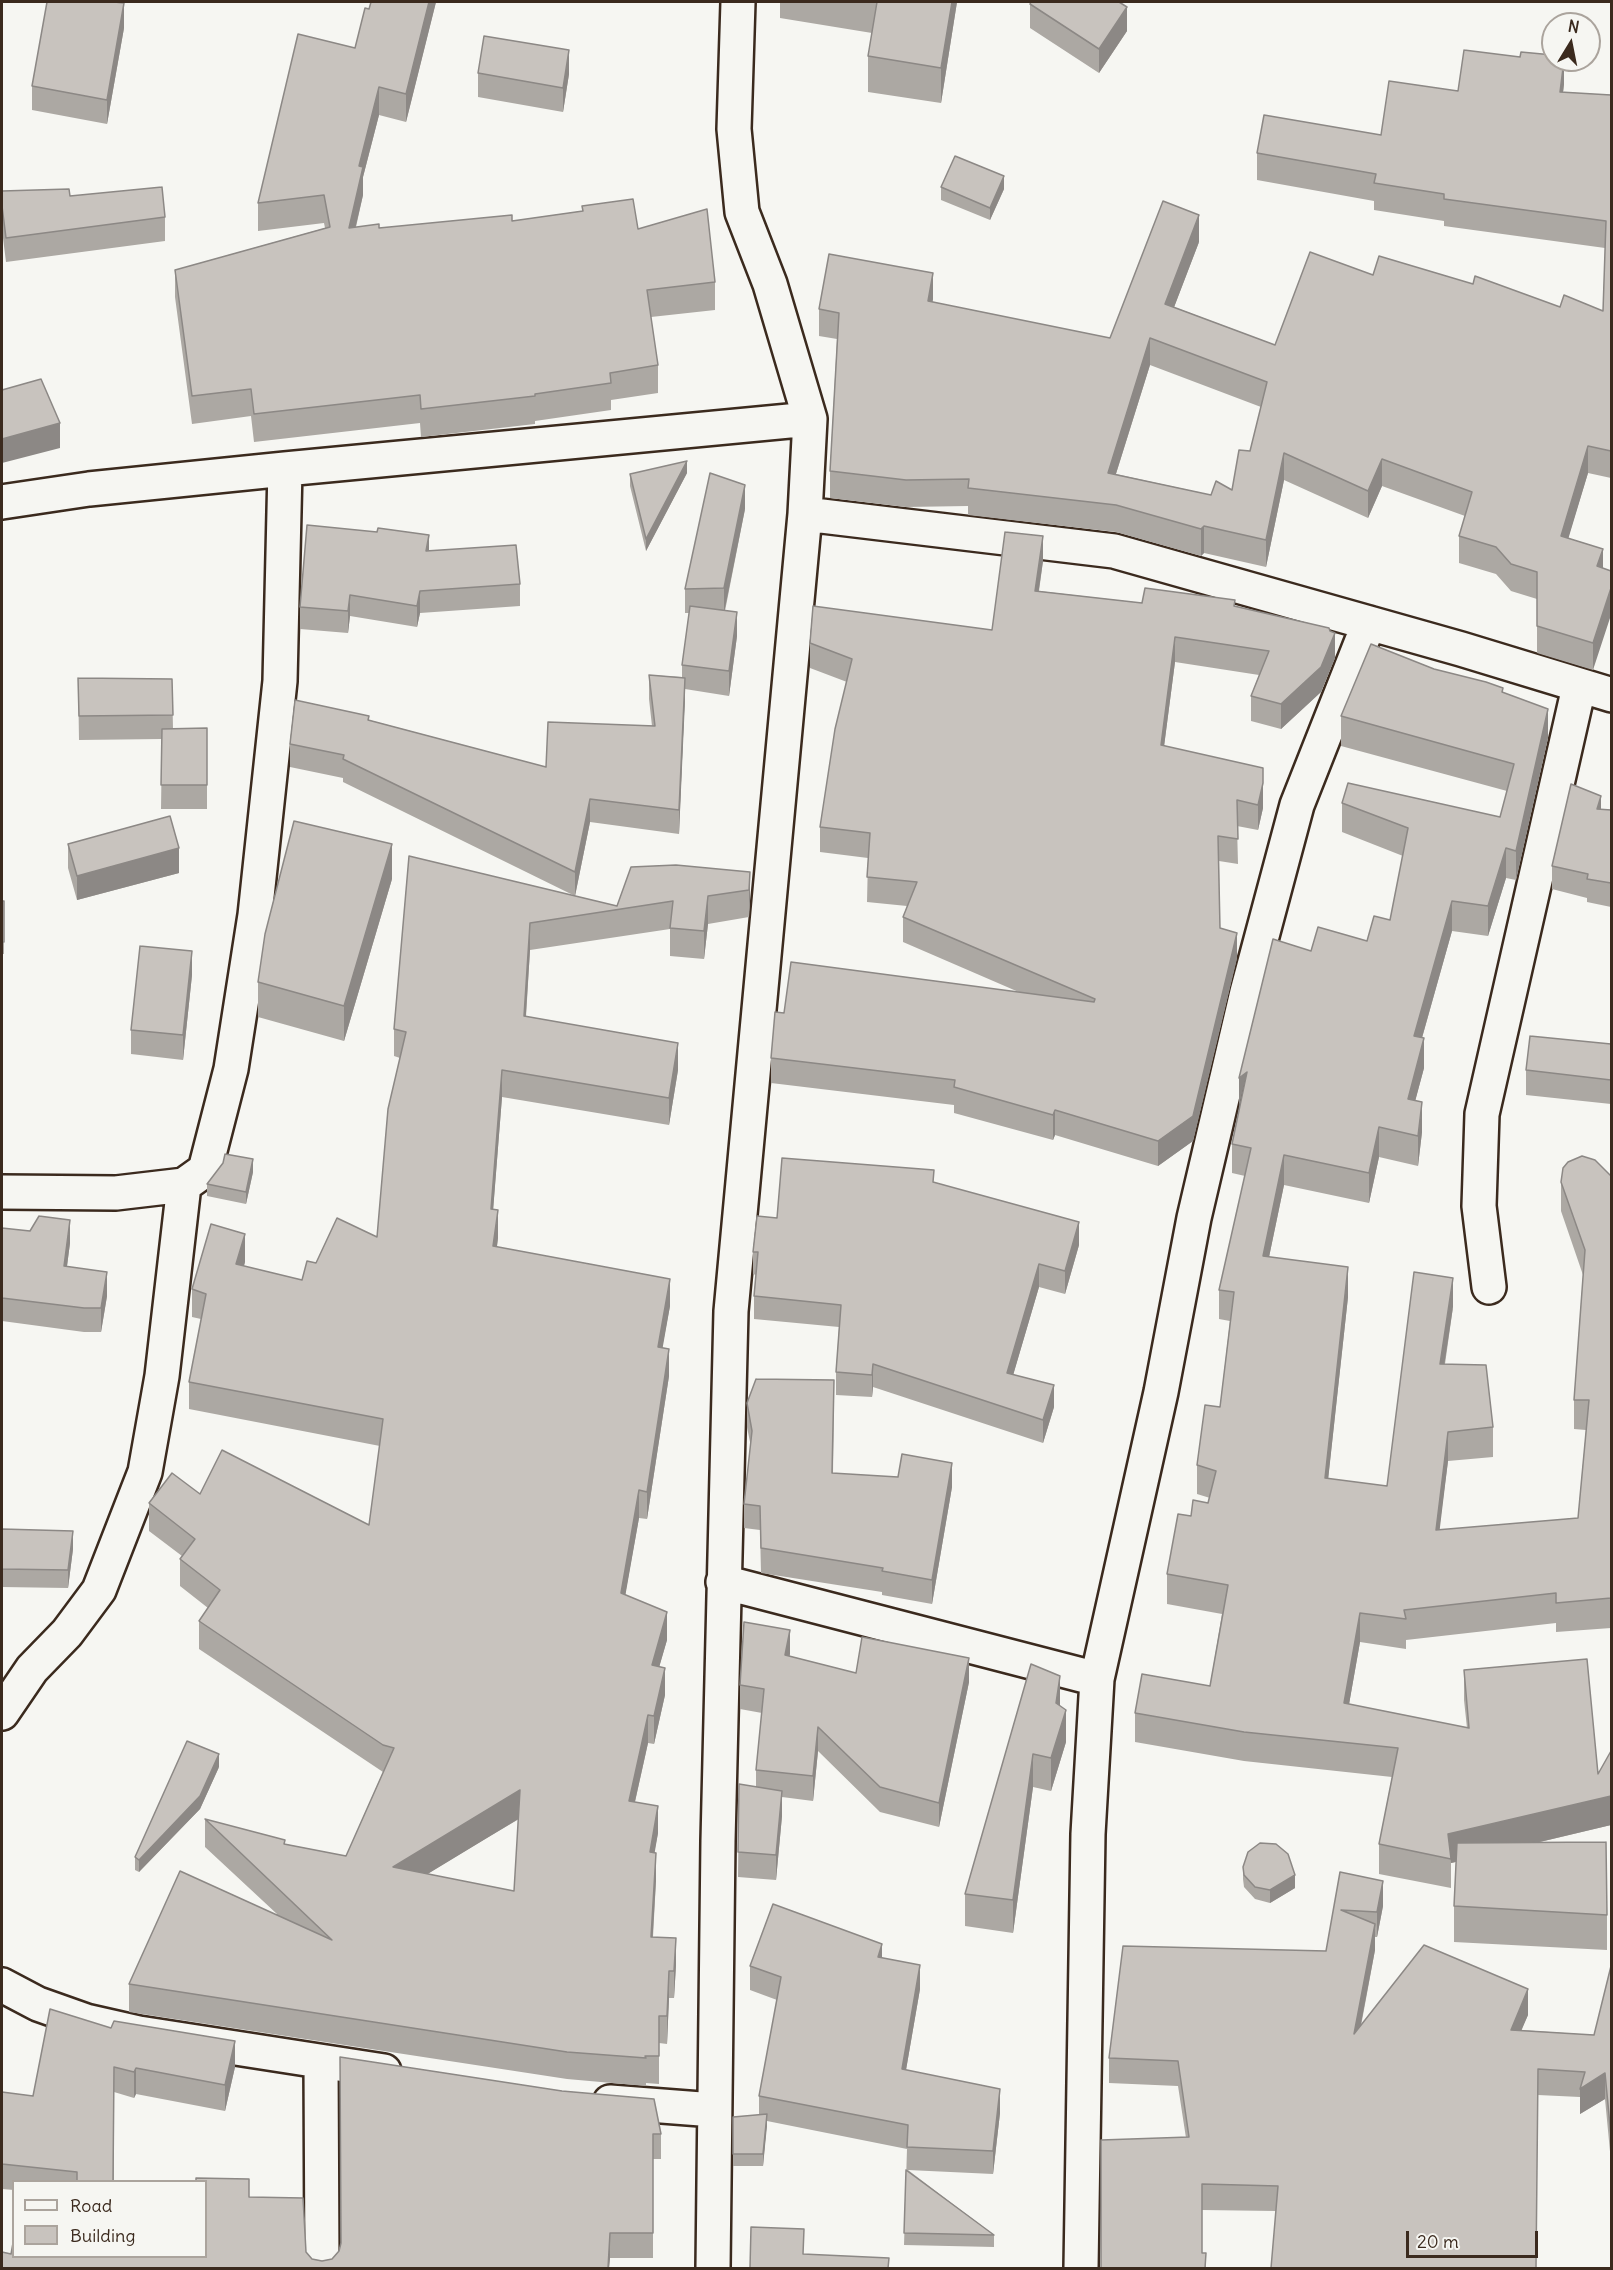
<!DOCTYPE html>
<html>
<head>
<meta charset="utf-8">
<style>
	body { margin:0 }
	#map { position:relative; width:1613px; height:2270px; overflow:hidden; background:#f6f6f2; font-family:Delius,sans-serif }
	canvas { display:block }
	.frame { position:absolute; inset:0; border:3px solid #3b2a1e; pointer-events:none }
	.legend { position:absolute; left:12px; top:2180px; width:195px; height:78px; box-sizing:border-box; background:#f6f6f2; border:2px solid #aba49d; margin:0; padding:8px 10px; list-style:none; font-size:18px; color:#3b2a1e }
	.legend li { display:flex; align-items:center; gap:12px; height:30px }
	.legend b { width:30px; border:2px solid #aba49d }
	.north { position:absolute; left:1541px; top:12px; width:60px; height:60px; box-sizing:border-box; background:#f6f6f2; border:2px solid #aba49d; border-radius:50%; rotate:10deg; font-size:16px; font-weight:700; line-height:24px; text-align:center; color:#3b2a1e }
	.north::after { content:''; display:block; margin:auto; width:21px; height:27px; background:#3b2a1e; clip-path:polygon(50% 0,100% 100%,50% 72%,0 100%) }
	.scale { position:absolute; left:1406px; top:2231px; width:132px; height:27px; box-sizing:border-box; border:3px solid #3b2a1e; border-top:0; padding-left:8px; font-size:18px; line-height:21px; white-space:nowrap; color:#3b2a1e; -webkit-text-stroke:4px #f6f6f2; paint-order:stroke }
</style>
</head>
<body>
<div id="map">
<canvas width="1613" height="2270"></canvas>
<div class="frame"></div>
<ul class="legend">
<li><b style="height:8px;background:#f6f6f2"></b>Road</li>
<li><b style="height:16px;background:#c8c3be"></b>Building</li>
</ul>
<div class="north">N</div>
<div class="scale">20 m</div>
</div>
<script>
const ctx = document.querySelector('canvas').getContext('2d');
ctx.lineJoin = 'round';
function toPath(rows) {
  const path = new Path2D();
  for (const r of rows) {
    path.moveTo(r[0], r[1]);
    for (let i = 2; i < r.length; i += 2) path.lineTo(r[i], r[i + 1]);
  }
  return path;
}
function stroke(path, color, width, dash) {
  ctx.strokeStyle = color;
  ctx.lineWidth = width;
  ctx.lineCap = dash ? 'butt' : 'round';
  ctx.setLineDash(dash || []);
  ctx.stroke(path);
}
function fillPath(path, color) {
  ctx.fillStyle = color;
  ctx.fill(path, 'evenodd');
}
const minor = toPath([
	[2,502,89,489,285,469,810,419],
	[805,514,1114,551,1461,649,1612,695],
	[2,1192,116,1193,184,1185,205,1170,231,1069,255,915,280,681,285,469],
	[1489,1287,1479,1206,1482,1114,1579,687],
	[723,1582,1097,1679],
	[2,1713,32,1669,67,1633,99,1590,145,1472,162,1376,184,1185],
	[2,1985,38,2004,86,2021,139,2033,384,2071],
	[321,2062,322,2268],
	[610,2102,714,2110],
	[713,2268,718,1841,731,1311,805,514,810,419,770,284,742,212,734,129,738,2],
	[1081,2268,1088,1834,1097,1679,1161,1392,1194,1218,1247,992,1297,805,1369,623]
]);
stroke(minor, '#3b2a1e', 38);
stroke(minor, '#f6f6f2', 33);
fillPath(toPath([
	[436,2,406,122,379,115,363,177,363,195,356,227,379,228,512,221,582,211,582,206,638,229,715,282,715,310,651,317,658,365,658,393,611,400,611,410,535,421,535,424,421,437,420,423,254,442,251,416,192,424,175,297,175,270,325,228,324,223,258,231,258,203,355,48,369,9],
	[780,2,957,2,941,103,868,92,868,56,872,33,780,18],
	[1030,4,1127,31,1099,73,1030,28],
	[124,28,107,124,32,110,32,86],
	[478,73,569,74,563,112,478,97],
	[1564,84,1563,92,1611,95,1611,478,1588,473,1568,538,1603,549,1593,670,1537,653,1537,599,1511,591,1496,574,1459,563,1459,536,1465,516,1382,486,1368,518,1284,480,1266,567,1204,553,1201,556,1116,532,968,515,968,506,906,507,830,498,830,471,837,339,819,336,819,309,933,299,932,302,1110,338,1199,242,1174,307,1275,345,1373,275,1473,284,1560,307,1603,311,1605,248,1444,226,1444,221,1374,210,1374,201,1257,180,1257,153,1381,135,1458,91],
	[1150,365,1261,407,1250,451,1232,490,1211,495,1116,474],
	[941,187,1004,189,990,220,941,200],
	[2,191,70,196,165,217,165,241,6,262,2,230],
	[687,473,646,551,630,486,630,474],
	[745,509,725,611,737,636,729,696,685,689,679,834,590,822,575,896,617,906,750,872,750,899,749,917,708,924,704,959,670,956,670,929,530,950,526,1017,678,1070,669,1125,502,1097,493,1210,498,1238,497,1247,670,1306,662,1348,669,1376,647,1519,639,1518,625,1595,667,1640,659,1667,665,1695,654,1744,648,1743,635,1802,658,1833,654,1853,656,1880,653,1937,676,1965,674,1998,669,1998,667,2044,659,2043,659,2084,646,2083,646,2086,567,2079,129,2012,129,1984,277,1914,205,1847,205,1819,285,1844,346,1856,383,1772,199,1649,199,1621,208,1608,180,1586,180,1559,182,1556,149,1531,149,1503,200,1494,369,1525,380,1446,189,1409,189,1382,201,1319,192,1317,192,1289,245,1262,244,1266,302,1280,316,1263,377,1237,400,1058,394,1056,394,1029,409,856,575,896,343,782,343,778,290,767,290,744,369,720,546,767,652,726,649,699,649,675,682,677,682,665,689,613,685,613,685,589],
	[519,1819,514,1891,427,1874,485,1839],
	[429,551,520,584,520,606,420,613,417,627,350,616,348,633,300,629,300,607],
	[1043,561,1039,591,1142,603,1235,606,1335,658,1321,692,1281,729,1251,721,1251,696,1259,675,1175,662,1164,746,1263,808,1258,830,1237,826,1238,864,1219,861,1220,928,1237,958,1193,1141,1158,1166,1055,1135,1053,1140,954,1113,954,1105,771,1083,771,1058,784,1013,1021,993,903,942,903,917,907,906,867,902,868,858,820,852,820,827,847,682,810,668,810,643,992,630],
	[1434,669,1503,692,1548,738,1516,880,1506,878,1488,936,1452,931,1422,1038,1424,1068,1415,1101,1422,1132,1418,1166,1379,1157,1369,1203,1284,1185,1269,1257,1348,1297,1328,1479,1387,1486,1453,1307,1445,1364,1493,1427,1493,1457,1448,1461,1439,1530,1578,1518,1586,1430,1574,1429,1574,1400,1583,1275,1561,1211,1561,1182,1611,1176,1611,1628,1556,1632,1556,1623,1406,1640,1406,1649,1360,1642,1349,1704,1467,1728,1464,1700,1464,1670,1598,1774,1611,1825,1540,1842,1607,1915,1607,1950,1454,1942,1454,1906,1456,1862,1451,1863,1451,1888,1379,1874,1379,1844,1392,1777,1244,1761,1135,1742,1135,1713,1210,1686,1222,1614,1167,1604,1167,1574,1191,1516,1208,1503,1210,1498,1197,1494,1197,1465,1220,1407,1230,1321,1219,1319,1219,1290,1245,1176,1232,1173,1232,1144,1311,951,1367,941,1390,920,1403,856,1342,832,1342,803,1500,817,1507,791,1341,746,1341,716],
	[78,678,172,679,173,729,207,728,207,809,161,809,162,739,79,740],
	[1601,809,1611,810,1611,907,1587,902,1587,898,1552,889,1552,866],
	[68,844,179,873,77,900,68,868],
	[392,879,344,1041,258,1017,258,982],
	[2,901,4,942,4,954,2,954],
	[192,975,183,1060,131,1054,131,1030],
	[1611,1044,1611,1104,1526,1095,1526,1070],
	[223,1163,253,1172,246,1204,207,1196,207,1184],
	[934,1182,1079,1245,1065,1294,1039,1287,1013,1375,1054,1407,1043,1443,873,1387,872,1397,836,1395,836,1372,839,1327,754,1319,754,1296,756,1275,753,1274,753,1252,777,1218],
	[2,1228,70,1243,67,1266,107,1296,101,1332,84,1332,2,1321],
	[747,1403,834,1405,833,1473,952,1487,932,1604,882,1595,882,1592,761,1573,760,1530,744,1528,744,1504,751,1447,747,1427],
	[2,1529,73,1549,68,1588,2,1587],
	[790,1654,789,1656,856,1673,969,1682,939,1827,880,1812,818,1751,813,1801,782,1797,782,1816,776,1880,738,1877,739,1784,756,1787,756,1770,762,1713,740,1709,740,1685],
	[1031,1664,1060,1706,1066,1742,1051,1791,1033,1787,1013,1933,965,1926,965,1894],
	[219,1767,200,1809,139,1872,135,1870,135,1857],
	[1243,1867,1295,1888,1270,1903,1255,1899,1244,1887,1243,1879],
	[1340,1872,1383,1906,1377,1937,1375,1937,1375,1950,1361,2026,1528,2015,1521,2030,1594,2035,1611,1966,1611,2162,1605,2099,1580,2114,1580,2097,1538,2095,1276,2211,1202,2210,1202,2253,1206,2268,1101,2268,1186,2138,1178,2086,1109,2083,1109,2058,1326,1951],
	[882,1958,920,1989,906,2070,1000,2113,993,2174,908,2170,994,2235,994,2247,904,2245,907,2149,767,2121,763,2166,733,2166,733,2117,759,2115,759,2096,777,2000,750,1990,750,1966],
	[50,2009,235,2067,225,2111,136,2094,134,2098,114,2092,114,2181,14,2181,14,2190,2,2189,2,2092,33,2096],
	[340,2057,562,2091,654,2099,661,2134,661,2159,653,2159,653,2258,610,2258,609,2268,2,2268,2,2252,11,2254,13,2243,14,2256,206,2256,206,2181,196,2181,196,2178,249,2179,249,2197,303,2198,306,2252,312,2259,322,2261,332,2259,339,2251,341,2243]
]), '#aca8a3');
fillPath(toPath([
	[429,2,436,2,406,122,406,94],
	[952,2,957,2,941,103,941,68],
	[124,3,124,28,107,124,107,100],
	[1127,7,1127,31,1099,73,1099,49],
	[569,50,569,74,563,112,563,88],
	[1564,60,1564,84,1560,119,1560,92],
	[379,87,379,115,363,177,363,195,349,255,349,228,359,166],
	[1004,176,1004,189,990,220,990,208],
	[1199,215,1199,242,1165,331,1165,304],
	[933,273,933,299,928,328,928,301],
	[1150,338,1150,365,1108,499,1108,473],
	[60,423,60,448,2,463,2,439],
	[1588,446,1588,473,1561,563,1561,536],
	[1284,453,1284,480,1266,567,1266,540],
	[1382,459,1382,486,1368,518,1368,491],
	[687,461,687,473,646,551,646,539],
	[745,485,745,509,724,613,724,588],
	[1204,526,1204,553,1201,556,1201,529],
	[429,535,429,557,426,551],
	[1043,536,1043,561,1035,616,1035,591],
	[1603,549,1603,576,1597,566],
	[1611,588,1611,615,1593,670,1593,643],
	[420,591,420,613,417,627,417,606],
	[350,595,350,616,348,633,348,611],
	[737,612,737,636,729,696,729,671],
	[1335,633,1335,658,1321,692,1281,729,1281,704],
	[1175,637,1175,662,1161,770,1161,745],
	[685,678,685,701,679,834,679,810],
	[1548,709,1548,738,1516,880,1516,851],
	[1263,783,1263,808,1258,830,1258,805],
	[1601,796,1601,820,1597,809],
	[590,799,590,822,575,896,575,872],
	[392,844,392,879,344,1041,344,1006],
	[179,848,179,873,77,900,77,876],
	[1506,848,1506,878,1488,936,1488,906],
	[750,872,750,899,749,917,749,890],
	[708,896,708,924,704,959,704,931],
	[1452,901,1452,931,1414,1066,1414,1036],
	[530,923,530,950,524,1044,524,1016],
	[1237,933,1237,958,1193,1141,1158,1166,1158,1141],
	[192,951,192,975,183,1060,183,1035],
	[1424,1038,1424,1068,1408,1128,1408,1099],
	[678,1043,678,1070,669,1125,669,1098],
	[502,1070,502,1097,491,1237,491,1209],
	[1247,1072,1239,1107,1239,1078],
	[1422,1102,1422,1132,1418,1166,1418,1136],
	[1055,1110,1055,1135,1053,1140,1053,1115],
	[1379,1127,1379,1157,1369,1203,1369,1173],
	[1284,1155,1284,1185,1263,1286,1263,1256],
	[253,1159,253,1172,246,1204,246,1192],
	[498,1210,498,1238,493,1273,493,1246],
	[70,1220,70,1243,64,1289,64,1266],
	[1079,1222,1079,1245,1065,1294,1065,1271],
	[245,1234,245,1262,236,1291,236,1264],
	[1039,1264,1039,1287,1007,1396,1007,1373],
	[1348,1267,1348,1297,1325,1508,1325,1478],
	[107,1272,107,1296,101,1332,101,1308],
	[1453,1278,1453,1307,1440,1393,1440,1364],
	[670,1279,670,1306,658,1374,658,1347],
	[669,1349,669,1376,647,1519,647,1492],
	[873,1364,873,1387,872,1397,872,1375],
	[1054,1385,1054,1407,1043,1443,1043,1420],
	[1448,1432,1448,1461,1436,1560,1436,1530],
	[952,1463,952,1487,932,1604,932,1580],
	[639,1490,639,1518,621,1620,621,1593],
	[73,1531,73,1549,68,1588,68,1570],
	[667,1612,667,1640,652,1692,652,1665],
	[1360,1613,1360,1642,1344,1733,1344,1703],
	[790,1630,790,1654,785,1679,785,1655],
	[969,1658,969,1682,939,1827,939,1803],
	[665,1668,665,1695,654,1744,654,1716],
	[1060,1676,1060,1709,1056,1703],
	[1066,1710,1066,1742,1051,1791,1051,1758],
	[648,1715,648,1743,629,1828,629,1801],
	[818,1727,818,1751,813,1801,813,1776],
	[219,1754,219,1767,200,1809,139,1872,139,1860],
	[1033,1754,1033,1787,1013,1933,1013,1900],
	[520,1790,520,1818,393,1895,393,1867],
	[782,1791,782,1816,776,1880,776,1855],
	[1611,1796,1611,1825,1451,1863,1448,1834],
	[658,1806,658,1833,650,1880,650,1852],
	[656,1853,656,1880,651,1964,651,1937],
	[1295,1875,1295,1888,1270,1903,1270,1890],
	[1383,1881,1383,1906,1377,1937,1377,1912],
	[1375,1924,1375,1950,1354,2060,1354,2034],
	[676,1938,676,1965,674,1998,674,1971],
	[882,1944,882,1968,878,1957],
	[920,1965,920,1989,902,2093,902,2069],
	[669,1971,669,1998,667,2044,667,2016],
	[1528,1989,1528,2015,1511,2055,1511,2030],
	[235,2041,235,2067,225,2111,225,2085],
	[136,2068,136,2094,134,2098,134,2072],
	[1605,2073,1605,2099,1580,2114,1580,2089],
	[1000,2089,1000,2113,993,2174,993,2151],
	[767,2114,767,2126,763,2166,763,2154],
	[610,2233,610,2258,609,2268,608,2268]
]), '#8c8885');
const building = toPath([
	[47,2,114,2,124,3,107,100,32,86,47,2],
	[371,2,429,2,406,94,379,87,359,166,363,167,349,228,379,224,379,228,512,215,512,221,583,211,582,206,633,199,638,229,707,209,715,282,647,290,658,365,610,373,611,383,535,394,535,396,421,409,420,395,254,414,251,389,192,396,175,270,330,227,324,195,258,203,298,34,355,48,365,8,369,9,371,2],
	[877,2,952,2,941,68,868,56,877,2],
	[1031,2,1119,2,1127,7,1099,49,1030,4,1031,2],
	[484,36,569,50,563,88,478,73,484,36],
	[1464,50,1520,57,1521,52,1553,55,1553,60,1564,60,1560,92,1611,95,1611,451,1588,446,1561,536,1603,549,1597,566,1611,571,1611,588,1593,643,1537,626,1537,572,1511,564,1496,547,1459,536,1472,492,1382,459,1368,491,1284,453,1266,540,1204,526,1201,529,1116,505,968,488,969,479,906,480,830,471,839,313,819,309,829,254,933,273,928,301,1110,338,1163,201,1199,215,1165,304,1275,345,1310,252,1373,275,1379,256,1473,284,1475,276,1560,307,1564,295,1603,311,1606,221,1444,199,1444,194,1374,183,1376,174,1257,153,1264,115,1381,135,1389,81,1458,91,1464,50],
	[1150,338,1267,382,1250,451,1239,450,1232,490,1216,481,1211,495,1108,473,1150,338],
	[955,156,1004,176,990,208,941,187,955,156],
	[162,187,165,217,6,238,2,206,2,191,69,189,70,196,162,187],
	[41,379,60,423,2,439,2,390,41,379],
	[687,461,646,539,630,474,687,461],
	[710,473,745,485,724,588,685,589,710,473],
	[307,525,377,532,378,528,429,535,426,551,516,545,520,584,420,591,417,606,350,595,348,611,300,607,307,525],
	[1005,532,1043,536,1035,591,1142,603,1145,588,1235,600,1234,606,1329,628,1330,631,1335,633,1321,667,1281,704,1251,696,1269,651,1175,637,1161,745,1263,768,1263,783,1258,805,1237,800,1238,839,1218,836,1220,928,1237,933,1193,1116,1158,1141,1055,1110,1053,1115,954,1087,955,1080,771,1058,775,1012,784,1013,791,962,1094,1002,1095,999,903,917,917,882,867,877,870,833,820,827,835,729,852,659,810,643,813,606,992,630,1005,532],
	[690,606,737,612,729,671,682,665,690,606],
	[1371,644,1434,669,1486,682,1503,688,1502,692,1548,709,1516,851,1506,848,1488,906,1452,901,1414,1036,1424,1038,1408,1099,1422,1102,1418,1136,1379,1127,1369,1173,1284,1155,1263,1256,1348,1267,1325,1478,1387,1486,1414,1272,1453,1278,1440,1364,1486,1365,1493,1427,1448,1432,1436,1530,1578,1518,1589,1400,1574,1400,1585,1250,1561,1182,1563,1168,1568,1162,1582,1156,1595,1160,1611,1176,1611,1598,1556,1603,1556,1593,1404,1610,1406,1619,1360,1613,1344,1703,1469,1728,1464,1670,1587,1659,1598,1774,1611,1751,1611,1796,1448,1834,1451,1859,1379,1844,1398,1748,1244,1732,1135,1713,1142,1674,1210,1686,1228,1585,1167,1574,1178,1514,1191,1516,1193,1500,1208,1503,1216,1471,1197,1465,1205,1405,1220,1407,1234,1292,1219,1290,1251,1148,1232,1144,1247,1072,1239,1078,1273,939,1311,951,1318,927,1367,941,1374,916,1390,920,1408,828,1342,803,1348,783,1500,817,1514,764,1341,716,1371,644],
	[649,675,685,678,679,810,590,799,575,872,343,759,344,755,290,744,295,700,369,716,368,720,546,767,548,722,655,726,649,675],
	[78,678,172,679,173,715,79,716,78,678],
	[207,728,207,785,161,785,162,729,207,728],
	[1571,784,1601,796,1597,809,1611,810,1611,883,1587,879,1588,874,1552,866,1571,784],
	[170,816,179,848,77,876,68,844,170,816],
	[294,821,392,844,344,1006,258,982,265,934,294,821],
	[409,856,617,906,631,867,676,865,750,872,749,890,708,896,704,931,670,928,673,901,530,923,524,1016,678,1043,669,1098,502,1070,491,1209,498,1210,493,1246,670,1279,658,1347,669,1349,647,1492,639,1490,621,1593,667,1612,652,1665,665,1668,654,1716,648,1715,629,1801,658,1806,650,1852,656,1853,651,1937,676,1938,674,1971,669,1971,667,2016,659,2016,659,2056,645,2056,646,2058,567,2052,129,1984,180,1871,332,1940,205,1819,285,1840,284,1844,346,1856,394,1748,383,1745,199,1621,220,1590,180,1559,195,1539,149,1503,172,1473,200,1494,222,1450,369,1525,383,1419,189,1382,206,1294,192,1289,211,1224,245,1234,236,1264,302,1280,307,1261,316,1263,337,1218,377,1237,388,1109,406,1032,394,1029,409,856],
	[520,1790,514,1891,393,1867,520,1790],
	[2,901,4,901,4,942,2,942,2,901],
	[140,946,192,951,183,1035,131,1030,140,946],
	[1530,1036,1611,1044,1611,1080,1526,1070,1530,1036],
	[225,1154,253,1159,246,1192,207,1184,223,1163,225,1154],
	[782,1158,934,1170,933,1182,1079,1222,1065,1271,1039,1264,1007,1373,1054,1385,1043,1420,873,1364,872,1375,836,1372,841,1305,754,1296,758,1252,753,1252,757,1216,777,1218,782,1158],
	[39,1216,70,1220,64,1266,107,1272,101,1308,84,1308,2,1298,2,1228,30,1231,39,1216],
	[756,1379,834,1380,832,1473,898,1477,902,1454,952,1463,932,1580,882,1571,883,1568,761,1548,760,1506,744,1504,752,1431,747,1403,756,1379],
	[2,1529,73,1531,68,1570,2,1569,2,1529],
	[744,1622,790,1630,785,1655,856,1673,862,1637,969,1658,939,1803,880,1787,818,1727,813,1776,756,1770,764,1689,740,1685,744,1622],
	[1031,1664,1060,1676,1056,1703,1066,1710,1051,1758,1033,1754,1013,1900,965,1894,1031,1664],
	[187,1741,219,1754,200,1796,139,1860,135,1857,187,1741],
	[739,1784,782,1791,776,1855,738,1852,739,1784],
	[1606,1842,1607,1915,1454,1906,1457,1843,1606,1842],
	[1260,1843,1276,1844,1288,1854,1295,1875,1270,1890,1255,1887,1244,1875,1243,1867,1248,1852,1260,1843],
	[1340,1872,1383,1881,1377,1912,1341,1910,1375,1924,1354,2034,1424,1945,1528,1989,1511,2030,1594,2035,1611,1966,1611,2136,1605,2073,1580,2089,1585,2072,1538,2069,1536,2268,1271,2268,1278,2186,1202,2184,1202,2253,1206,2253,1205,2268,1101,2268,1101,2140,1189,2137,1178,2061,1109,2058,1123,1946,1326,1951,1340,1872],
	[773,1904,882,1944,878,1957,920,1965,902,2069,1000,2089,993,2151,907,2147,908,2125,759,2096,781,1977,750,1966,773,1904],
	[50,2009,111,2028,114,2021,235,2041,225,2085,136,2068,134,2072,114,2067,113,2181,77,2181,77,2172,2,2164,2,2092,33,2096,50,2009],
	[340,2057,562,2091,654,2099,661,2134,653,2134,653,2233,610,2233,608,2268,2,2268,2,2252,11,2254,13,2243,14,2256,206,2256,206,2181,196,2181,196,2178,249,2179,249,2197,303,2198,306,2252,312,2259,322,2261,332,2259,339,2251,341,2243,340,2057],
	[767,2114,763,2154,733,2154,733,2117,767,2114],
	[906,2170,994,2235,904,2233,906,2170],
	[751,2227,804,2229,803,2254,889,2258,888,2268,750,2268,751,2227]
]);
fillPath(building, '#c8c3be');
stroke(building, '#8c8885', 1.5);
</script>
</body>
</html>
